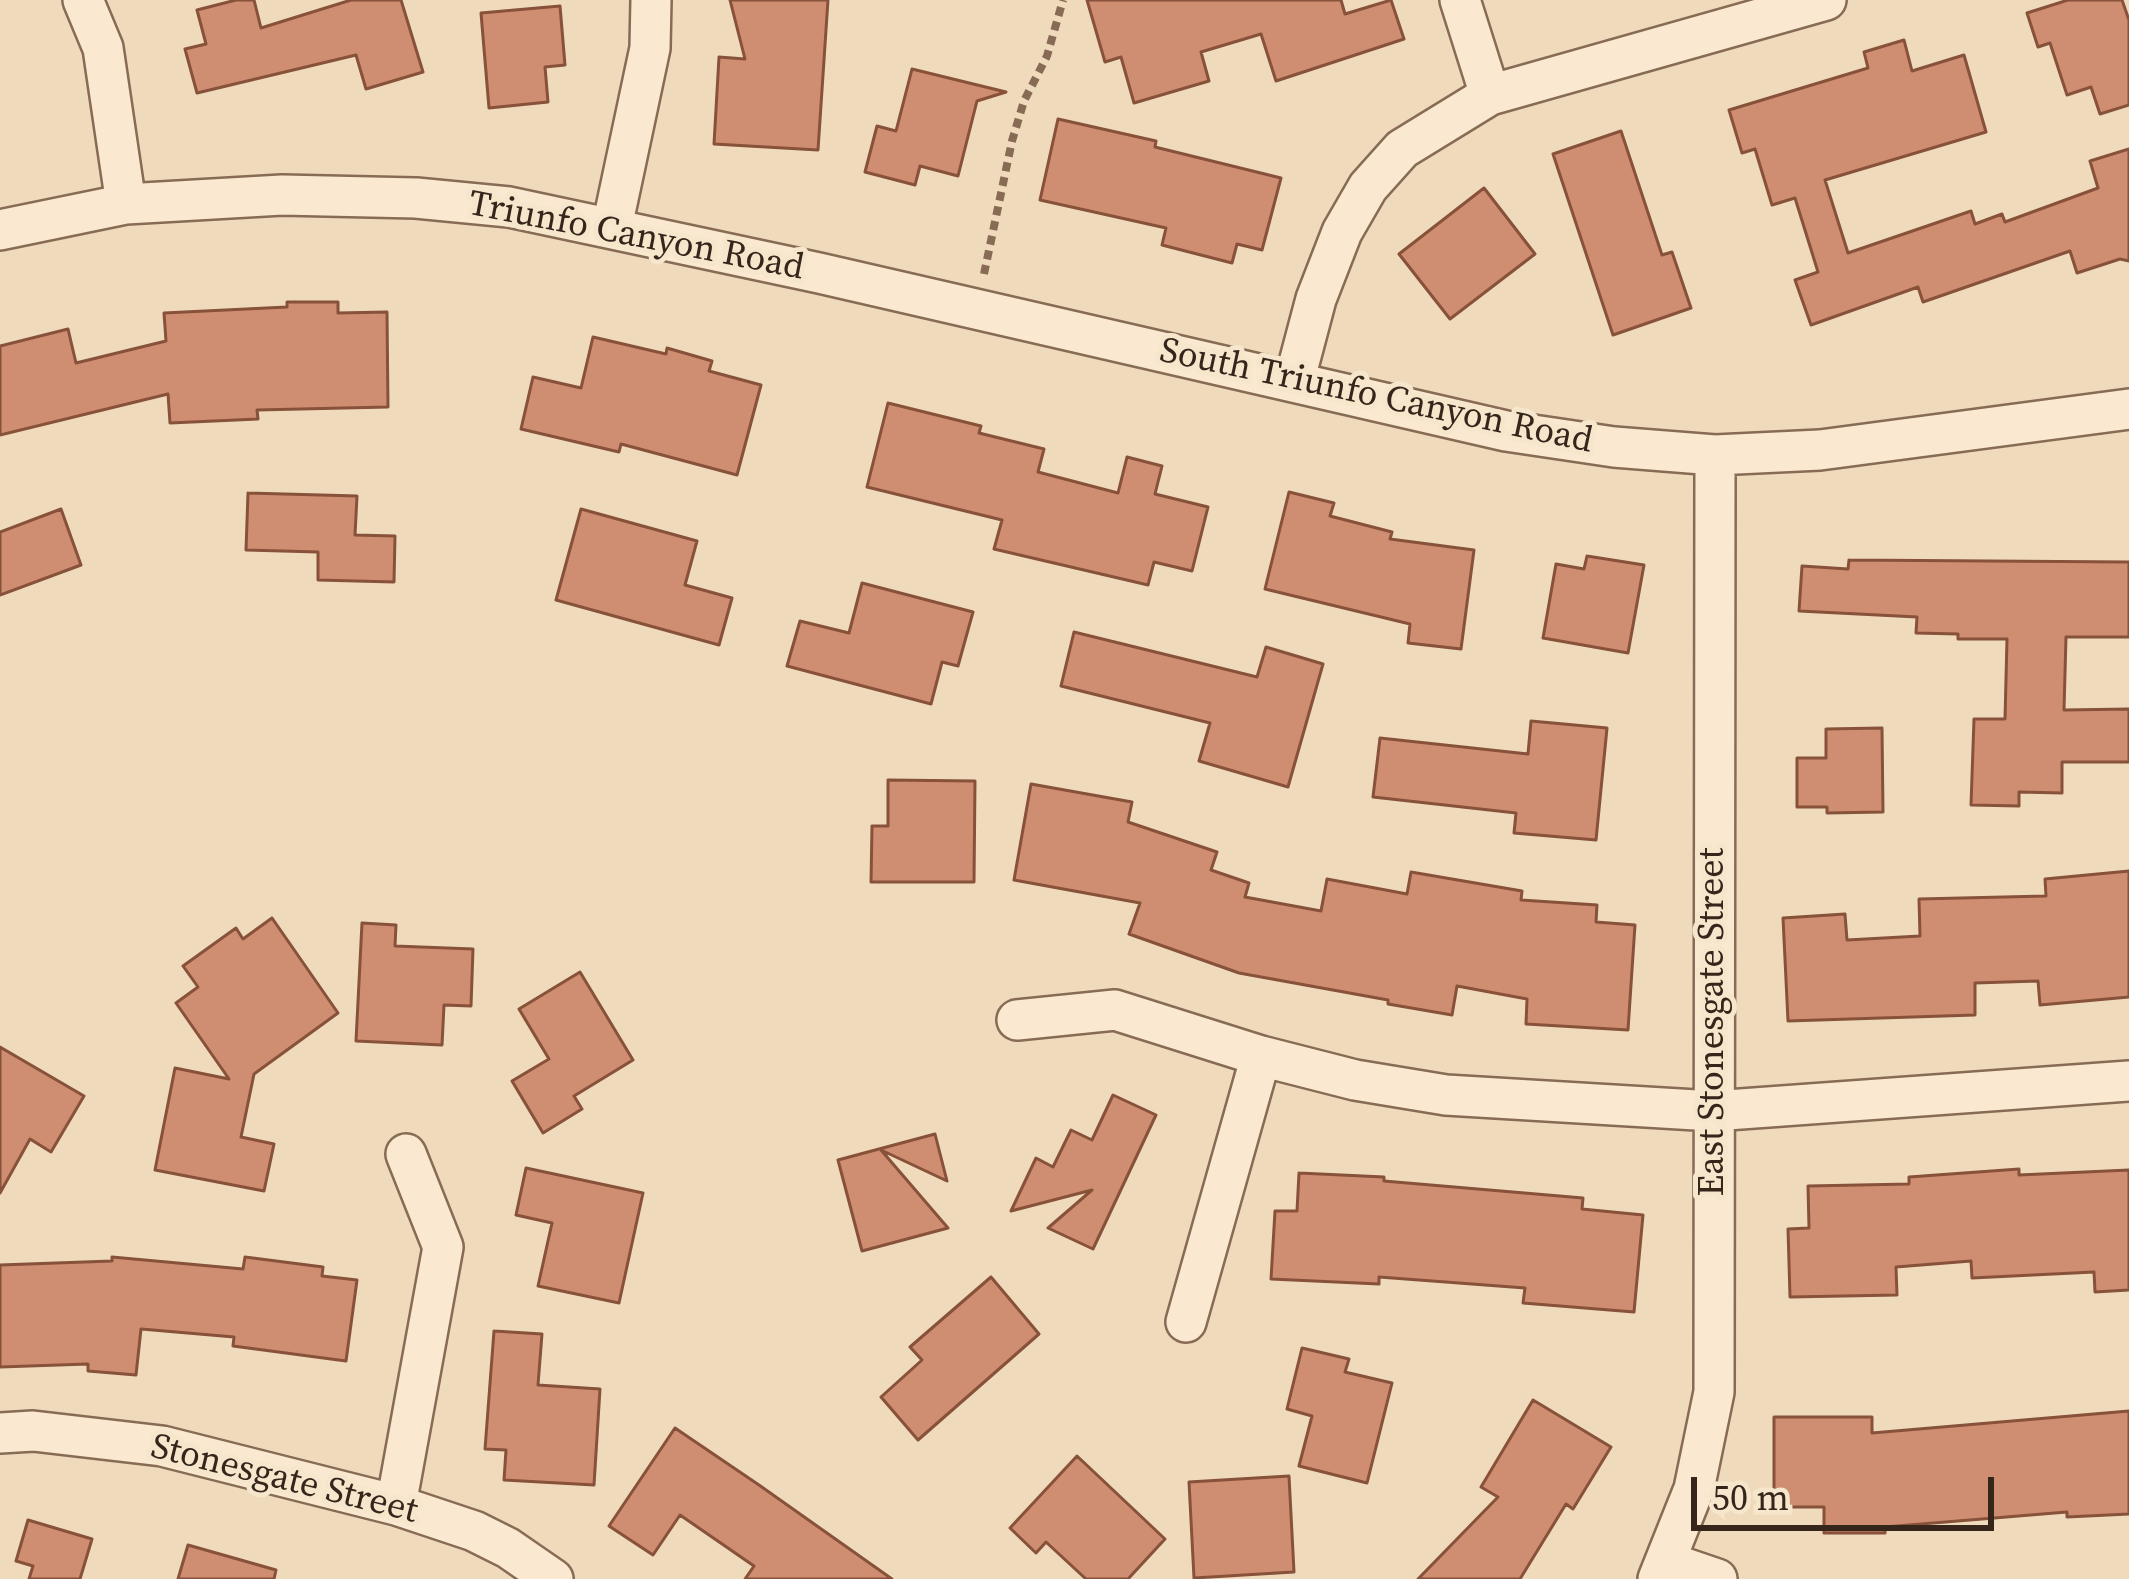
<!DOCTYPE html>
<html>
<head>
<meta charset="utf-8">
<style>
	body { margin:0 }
	#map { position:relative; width:2129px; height:1579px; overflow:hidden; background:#efdbbc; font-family:"Source Serif 4",serif }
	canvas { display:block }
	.scale { position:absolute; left:1691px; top:1477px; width:303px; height:54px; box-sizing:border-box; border:6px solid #36251b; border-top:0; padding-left:15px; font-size:36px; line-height:42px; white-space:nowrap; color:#36251b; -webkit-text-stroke:9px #f6e6cc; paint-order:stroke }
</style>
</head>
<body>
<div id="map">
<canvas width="2129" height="1579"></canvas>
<div class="scale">50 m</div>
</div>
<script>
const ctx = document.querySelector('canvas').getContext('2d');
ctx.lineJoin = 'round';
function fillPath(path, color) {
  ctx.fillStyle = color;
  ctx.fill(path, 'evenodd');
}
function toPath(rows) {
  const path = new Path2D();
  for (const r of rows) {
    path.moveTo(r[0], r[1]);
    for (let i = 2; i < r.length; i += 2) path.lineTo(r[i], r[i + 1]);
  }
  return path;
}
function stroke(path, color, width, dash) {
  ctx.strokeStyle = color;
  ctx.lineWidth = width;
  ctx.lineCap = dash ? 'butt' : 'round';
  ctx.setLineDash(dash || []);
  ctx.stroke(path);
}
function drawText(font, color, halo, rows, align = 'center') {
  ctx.font = font + ' "Source Serif 4",serif';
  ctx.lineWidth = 10;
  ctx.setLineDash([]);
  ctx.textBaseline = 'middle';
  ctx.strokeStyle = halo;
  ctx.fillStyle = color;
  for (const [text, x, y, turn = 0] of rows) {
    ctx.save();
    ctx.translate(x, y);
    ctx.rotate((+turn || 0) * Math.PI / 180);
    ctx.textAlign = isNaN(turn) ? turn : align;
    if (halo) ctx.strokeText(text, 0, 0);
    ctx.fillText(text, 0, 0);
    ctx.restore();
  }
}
const building = toPath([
	[236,0,254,0,261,28,351,0,401,0,423,72,366,89,356,55,197,93,185,49,206,44,197,10,236,0],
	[730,0,828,0,818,150,714,144,719,57,745,59,730,0],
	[1087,0,1341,0,1345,14,1391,0,1404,39,1276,81,1261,34,1201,52,1209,81,1134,103,1121,57,1105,62,1087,0],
	[2068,0,2122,0,2129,20,2129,105,2100,114,2091,87,2067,95,2050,43,2038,47,2027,13,2068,0],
	[560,6,565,65,545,67,548,102,489,108,481,13,560,6],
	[1904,40,1912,71,1964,55,1986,132,1825,180,1848,253,1971,211,1975,224,2002,214,2005,222,2098,188,2090,161,2129,149,2129,261,2120,259,2077,273,2070,251,1923,302,1918,287,1811,325,1795,280,1818,272,1795,198,1772,205,1755,149,1742,153,1729,110,1868,68,1864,52,1904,40],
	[912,69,1006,92,977,101,958,176,920,166,915,185,865,172,877,126,896,131,912,69],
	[1058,119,1156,141,1155,147,1281,178,1262,250,1237,244,1232,263,1162,245,1166,228,1040,200,1058,119],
	[1621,131,1662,255,1672,252,1691,308,1613,335,1553,154,1621,131],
	[1484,188,1535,254,1450,319,1399,254,1484,188],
	[287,302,338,302,338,313,387,312,388,407,257,410,258,419,170,423,168,394,0,435,0,346,68,329,76,363,166,341,164,313,287,307,287,302],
	[593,337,666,354,667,348,712,361,709,371,761,385,737,475,621,444,619,452,521,429,533,377,581,388,593,337],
	[888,403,981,426,979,433,1044,449,1038,472,1118,493,1127,457,1162,466,1155,494,1208,507,1192,571,1154,562,1148,585,994,549,1002,520,867,487,888,403],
	[1289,492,1334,503,1330,516,1392,532,1390,539,1474,550,1461,649,1408,643,1410,624,1265,589,1289,492],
	[248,493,357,496,355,535,395,536,394,582,318,580,318,552,246,550,248,493],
	[61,509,81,565,0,595,0,532,61,509],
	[581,509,697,541,685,585,732,598,719,645,556,600,581,509],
	[1587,556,1644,565,1628,653,1543,638,1556,564,1584,569,1587,556],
	[1849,560,2129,562,2129,637,2066,637,2064,710,2129,709,2129,762,2062,762,2062,793,2019,792,2019,806,1971,805,1974,719,2005,719,2007,639,1958,639,1958,634,1916,633,1917,617,1799,611,1802,566,1848,569,1849,560],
	[862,583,973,612,958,666,942,662,931,704,787,666,800,621,849,633,862,583],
	[1074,632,1257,677,1266,647,1323,664,1288,787,1199,761,1210,723,1061,686,1074,632],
	[1531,721,1607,728,1596,840,1514,833,1516,813,1373,797,1380,738,1528,754,1531,721],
	[1882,728,1883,812,1827,813,1827,807,1797,807,1797,758,1826,758,1826,729,1882,728],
	[888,780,975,781,974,882,871,882,872,826,888,826,888,780],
	[1031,784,1132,802,1128,822,1217,852,1211,870,1249,883,1245,897,1321,911,1327,879,1407,894,1411,872,1522,891,1521,900,1597,905,1596,922,1635,925,1628,1030,1526,1024,1527,999,1457,986,1452,1015,1388,1004,1388,1000,1239,973,1129,934,1140,903,1014,880,1031,784],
	[2129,871,2129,997,2040,1005,2038,981,1975,983,1975,1015,1788,1021,1783,918,1845,914,1847,940,1920,936,1919,899,2046,896,2045,879,2129,871],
	[272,918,338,1013,254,1074,241,1137,274,1144,264,1191,155,1170,175,1068,229,1079,176,1003,198,987,183,966,236,928,243,939,272,918],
	[362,923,396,925,395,946,473,949,471,1006,444,1005,442,1045,356,1041,362,923],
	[580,972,633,1060,574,1096,582,1109,543,1133,512,1081,549,1059,519,1009,580,972],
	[0,1047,84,1096,51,1152,30,1139,0,1193,0,1047],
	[1113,1095,1156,1115,1093,1249,1048,1228,1092,1190,1011,1211,1036,1158,1053,1167,1071,1130,1092,1140,1113,1095],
	[935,1134,947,1181,881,1150,948,1228,862,1251,838,1160,935,1134],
	[526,1168,643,1193,619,1303,538,1286,552,1223,516,1215,526,1168],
	[2019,1169,2019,1175,2129,1170,2129,1290,2095,1292,2094,1272,1972,1278,1971,1261,1896,1267,1897,1295,1790,1297,1788,1229,1809,1228,1808,1186,1909,1184,1909,1177,2019,1169],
	[1299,1173,1384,1177,1384,1181,1583,1198,1582,1209,1643,1215,1634,1312,1523,1303,1525,1288,1379,1277,1379,1284,1271,1279,1275,1211,1297,1211,1299,1173],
	[112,1257,243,1269,245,1257,323,1267,322,1276,357,1280,346,1361,233,1346,234,1337,141,1329,136,1375,88,1371,88,1364,0,1367,0,1265,112,1261,112,1257],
	[991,1277,1039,1334,918,1440,881,1397,922,1360,910,1347,991,1277],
	[494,1331,542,1334,538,1385,600,1389,594,1485,504,1480,506,1450,485,1449,494,1331],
	[1302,1348,1349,1359,1345,1372,1392,1383,1367,1483,1299,1466,1312,1416,1287,1409,1302,1348],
	[1533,1400,1611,1447,1573,1509,1566,1504,1520,1579,1418,1579,1498,1497,1481,1487,1533,1400],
	[2129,1411,2129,1514,2067,1517,2067,1512,1885,1527,1885,1533,1824,1533,1824,1507,1774,1507,1774,1417,1872,1417,1872,1433,2129,1411],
	[675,1428,759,1485,892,1579,745,1579,754,1566,680,1515,653,1555,609,1526,675,1428],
	[1077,1456,1165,1539,1128,1579,1086,1579,1046,1542,1036,1553,1010,1528,1077,1456],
	[1289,1476,1294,1572,1194,1578,1189,1482,1289,1476],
	[28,1520,92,1539,80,1579,29,1579,33,1566,16,1561,28,1520],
	[188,1545,276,1570,274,1579,178,1579,188,1545]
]);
fillPath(building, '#cf8e71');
stroke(building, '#87513a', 3);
const minor = toPath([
	[83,0,103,48,126,204],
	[1460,0,1490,95],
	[612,227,650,48,651,0],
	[0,230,126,204,282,195,416,198,509,207,819,273,1506,431,1614,447,1715,455,1820,450,2129,409],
	[1294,382,1316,299,1342,232,1368,187,1402,149,1490,95,1826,0],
	[1017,1020,1115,1010,1261,1056,1355,1080,1446,1095,1713,1111,2129,1081],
	[1186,1322,1261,1056],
	[0,1433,33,1431,162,1446,396,1505,474,1531,508,1548,553,1579],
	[396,1505,443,1247,406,1154],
	[1667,1562,1717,1579],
	[1658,1579,1694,1489,1714,1392,1715,455]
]);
stroke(minor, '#876b55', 44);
stroke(toPath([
	[984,274,1012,141,1024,101,1047,56,1063,0]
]), '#876b55', 8, [9, 6]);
stroke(minor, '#fae9d0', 39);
drawText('36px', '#36251b', '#f6e6cc', [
	["Triunfo Canyon Road",636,237,11],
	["South Triunfo Canyon Road",1376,397,12],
	["East Stonesgate Street",1714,1022,-90],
	["Stonesgate Street",284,1480,14]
]);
</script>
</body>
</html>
